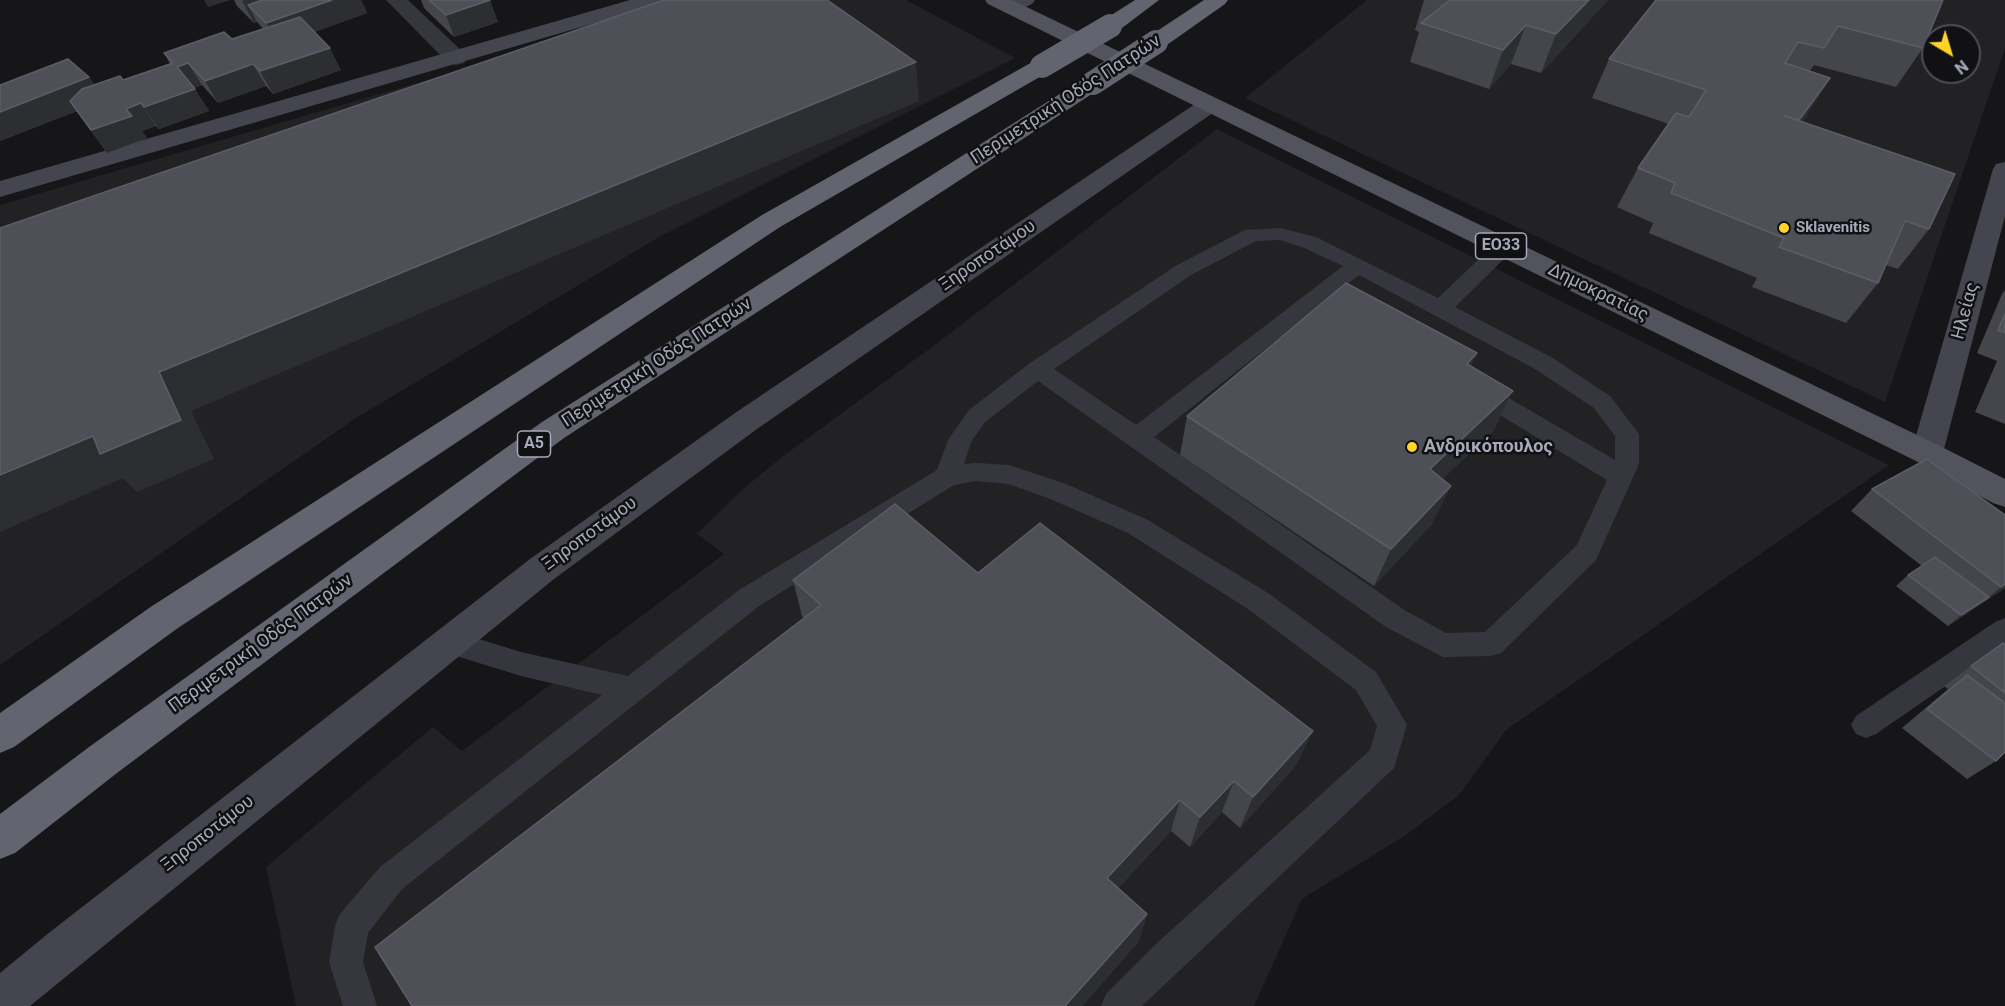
<!DOCTYPE html>
<html>
<head>
<meta charset="utf-8">
<style>
	body { margin:0 }
	#map { position:relative; width:2005px; height:1006px; overflow:hidden; background:#161618; font-family:Roboto,sans-serif }
	canvas { display:block }
	.north { position:absolute; left:1921px; top:24px; width:60px; height:60px; box-sizing:border-box; background:#111113; border:2px solid #4d4e56; border-radius:50%; rotate:142deg; font-size:16px; font-weight:700; line-height:24px; text-align:center; color:#a6aaba }
	.north::after { content:''; display:block; margin:auto; width:21px; height:27px; background:#ffd327; clip-path:polygon(50% 0,100% 100%,50% 72%,0 100%) }
</style>
</head>
<body>
<div id="map">
<canvas width="2005" height="1006"></canvas>
<div class="north">N</div>
</div>
<script>
const ctx = document.querySelector('canvas').getContext('2d');
ctx.lineJoin = 'round';
function fillPath(path, color) {
  ctx.fillStyle = color;
  ctx.fill(path, 'evenodd');
}
function toPath(rows) {
  const path = new Path2D();
  for (const r of rows) {
    path.moveTo(r[0], r[1]);
    for (let i = 2; i < r.length; i += 2) path.lineTo(r[i], r[i + 1]);
  }
  return path;
}
function stroke(path, color, width, dash) {
  ctx.strokeStyle = color;
  ctx.lineWidth = width;
  ctx.lineCap = dash ? 'butt' : 'round';
  ctx.setLineDash(dash || []);
  ctx.stroke(path);
}
function drawText(font, color, halo, rows, align = 'center') {
  ctx.font = font + ' Roboto,sans-serif';
  ctx.lineWidth = 5;
  ctx.setLineDash([]);
  ctx.textBaseline = 'middle';
  ctx.strokeStyle = halo;
  ctx.fillStyle = color;
  for (const [text, x, y, turn = 0] of rows) {
    ctx.save();
    ctx.translate(x, y);
    ctx.rotate((+turn || 0) * Math.PI / 180);
    ctx.textAlign = isNaN(turn) ? turn : align;
    if (halo) ctx.strokeText(text, 0, 0);
    ctx.fillText(text, 0, 0);
    ctx.restore();
  }
}
fillPath(toPath([
	[686,0,906,0,1015,58,659,237,356,418,0,665,0,205,570,38],
	[1367,0,2005,0,2005,48,1885,402,1245,98],
	[1933,36,1969,36,1969,72,1933,72],
	[1217,129,1889,465,1506,730,1459,795,1406,835,1302,899,1254,1006,296,1006,266,867,433,727,462,751,724,554,697,534,743,489,782,457,940,341]
]), '#222225');
fillPath(toPath([
	[1280,228,1316,237,1438,298,1497,242,1504,240,1511,242,1514,247,1511,252,1455,307,1551,357,1610,396,1639,434,1639,464,1596,560,1501,653,1491,656,1443,657,1386,627,1038,381,985,422,971,442,964,464,976,463,1009,465,1066,484,1146,519,1268,593,1376,672,1407,725,1394,768,1142,1006,1101,1006,1106,994,1156,944,1370,750,1377,726,1356,690,1248,609,1128,533,1048,498,1008,484,976,481,954,485,759,606,402,889,368,933,363,962,377,1006,343,1006,329,962,335,926,340,914,380,867,602,695,521,676,440,651,436,642,440,633,450,630,521,652,628,676,739,590,937,470,948,440,969,410,1030,363,1177,265,1245,230,1280,228],
	[1280,240,1302,247,1343,266,1136,425,1054,369,1191,275,1256,241,1280,240],
	[1359,275,1535,369,1594,408,1615,436,1615,460,1483,383,1475,381,1467,383,1463,389,1467,395,1607,480,1577,545,1485,632,1446,633,1406,611,1154,437,1319,306,1347,324,1355,326,1363,324,1366,319,1363,314,1333,295,1359,275],
	[2005,618,2005,645,1876,734,1866,738,1856,734,1851,725,1856,716,1995,622,2005,618]
]), '#36373e');
fillPath(toPath([
	[386,0,408,0,464,53,467,58,464,63,456,65,448,63,386,0]
]), '#36373e');
fillPath(toPath([
	[630,0,663,0,660,4,0,197,0,181,630,0],
	[1010,0,1035,0,1032,4,1011,14,1004,12,1000,8,1010,0],
	[1209,98,1217,100,1221,105,1217,110,757,429,554,579,30,1006,0,1006,0,973,50,932,530,559,735,413,1201,100,1209,98],
	[2005,162,2005,216,1943,453,1938,461,1927,465,1916,461,1911,453,1993,169,1996,164,2005,162]
]), '#44454e');
fillPath(toPath([
	[985,0,1012,0,1938,445,2005,479,2005,507,1993,503,1916,461,988,4,985,0]
]), '#52535d');
fillPath(toPath([
	[1135,0,1159,0,1118,31,1110,32,1102,31,1099,26,1102,21,1135,0],
	[1204,0,1228,0,1225,4,1164,47,1156,49,1148,47,1145,42,1148,37,1204,0],
	[1042,59,1050,61,1053,66,1050,71,780,227,178,628,14,747,0,753,0,713,152,606,762,215,1034,61,1042,59],
	[1093,76,1101,78,1104,83,1101,88,564,438,117,773,15,853,0,859,0,814,89,747,542,422,1085,78,1093,76]
]), '#62646f');
stroke(toPath([
	[1042,66,1110,26],
	[1093,83,1156,42]
]), '#62646f', 24);
fillPath(toPath([
	[234,0,361,0,367,13,314,32,341,70,273,94,266,86,218,103,202,85,194,88,209,111,159,129,156,126,142,131,147,138,107,153,77,111,0,141,89,77,94,85,123,80,170,64,164,53,232,39,263,29,257,22,254,23,237,6],
	[421,0,489,0,498,22,454,37,424,8],
	[1424,0,1608,0,1541,73,1511,64,1489,89,1410,62,1419,32,1415,30],
	[1943,0,1923,48,1896,87,1814,65,1810,71,1830,78,1802,122,1929,229,1898,269,1886,265,1878,283,1846,323,1752,287,1757,278,1649,233,1653,223,1617,207,1638,168,1669,124,1592,98,1609,59],
	[2005,290,2005,424,1975,412,1997,361,1977,353,2002,294],
	[1471,366,1513,391,1493,431,1442,479,1432,524,1374,586,1180,455,1187,416],
	[1872,489,2005,515,2005,588,1948,626,1896,586,1908,575,1922,566,1851,511],
	[978,573,1297,764,1240,828,1222,812,1190,847,1171,831,1118,888,1147,914,1139,941,1082,1006,412,1006,804,618,802,616,793,580],
	[2005,645,2005,752,1996,761,1967,779,1902,728,1948,689,1944,686,1971,666]
]), '#44464b');
fillPath(toPath([
	[204,0,231,0,208,7],
	[246,0,323,0,248,5,257,22,254,23,242,1],
	[332,0,361,0,367,13,278,45,266,23],
	[490,0,498,22,454,37,446,15],
	[1589,0,1608,0,1541,73,1556,34],
	[1526,25,1511,64,1489,89,1503,50],
	[330,48,341,70,273,94,260,71],
	[916,62,919,101,191,411,214,459,137,492,123,478,0,532,0,475,159,372],
	[188,63,202,85,190,89,177,67],
	[253,64,266,86,218,103,205,81],
	[89,77,104,100,0,141,0,112],
	[1830,78,1806,117,1774,159,1799,120],
	[195,89,209,111,159,129,144,107],
	[141,103,156,126,142,131,147,138,107,153,91,130,126,109],
	[1477,353,1459,393,1467,364],
	[1513,391,1493,431,1412,507,1430,469],
	[1451,486,1432,524,1374,586,1391,549],
	[2005,584,2005,588,1948,626,1961,615,1989,597],
	[1313,731,1297,764,1240,828,1253,797],
	[1234,781,1222,812,1190,847,1200,817],
	[1180,800,1171,831,1101,906,1107,878],
	[1147,914,1139,941,1082,1006,1065,1006]
]), '#2d2e32');
const building = toPath([
	[262,0,332,0,266,23,248,5,262,0],
	[429,0,490,0,446,15,429,0],
	[664,0,827,0,916,62,159,372,181,420,100,454,93,436,0,475,0,228,664,0],
	[1449,0,1589,0,1556,34,1526,25,1503,50,1421,23,1450,0,1449,0],
	[1656,0,1943,0,1923,48,1838,26,1824,48,1798,42,1785,63,1830,78,1799,120,1785,116,1955,174,1929,229,1905,221,1878,283,1779,247,1784,238,1671,193,1675,183,1638,168,1676,113,1689,117,1706,90,1609,59,1656,0],
	[300,17,330,48,260,71,253,64,205,81,188,63,177,67,195,89,144,107,141,103,126,109,132,116,91,130,70,101,82,89,120,76,123,80,173,63,164,53,224,32,232,39,300,17],
	[68,59,89,77,0,112,0,85,68,59],
	[1346,283,1477,353,1467,364,1513,391,1430,469,1451,486,1391,549,1187,416,1346,283],
	[2005,314,2005,333,1998,330,2005,314],
	[1927,459,2005,515,2005,584,2001,587,1872,489,1927,459],
	[895,504,978,573,1040,523,1313,731,1253,797,1234,781,1200,817,1180,800,1107,878,1147,914,1065,1006,412,1006,375,947,821,605,793,580,895,504],
	[1935,557,1989,597,1961,615,1908,575,1935,557],
	[2003,643,2005,645,2005,693,1971,666,2003,643],
	[1967,675,2005,703,2005,752,1996,761,1927,709,1967,675]
]);
fillPath(building, '#4f5057');
stroke(building, '#5c5e67', 1.5);
for (const [x, y, r, color] of [
	[1784,228,6,"#ffd327"],
	[1412,447,6,"#ffd327"]
]) {
  const dot = new Path2D();
  dot.arc(x, y, r, 0, 2 * Math.PI);
  ctx.fillStyle = color;
  ctx.fill(dot);
  stroke(dot, '#111113', 2);
}
drawText('bold 15px', '#a6aaba', '#111113', [
	["Sklavenitis",1796,228]
], 'left');
for (const [x, y, w] of [
	[1501,246,51],
	[534,444,33]
]) {
  const box = new Path2D();
  box.roundRect(x - w / 2, y - 13, w, 26, 4.5);
  ctx.fillStyle = '#111113';
  ctx.fill(box);
  stroke(box, '#a6aaba', 1.5);
}
drawText('bold 16px', '#a6aaba', null, [
	["ΕΟ33",1501,246],
	["Α5",534,444]
]);
drawText('18px', '#a6aaba', '#111113', [
	["Περιμετρική Οδός Πατρών",1066,100,-33],
	["Ξηροποτάμου",988,256,-34],
	["Δημοκρατίας",1598,293,26],
	["Ηλείας",1966,311,-75],
	["Περιμετρική Οδός Πατρών",657,363,-33],
	["Ξηροποτάμου",590,534,-36],
	["Περιμετρική Οδός Πατρών",261,644,-36],
	["Ξηροποτάμου",208,834,-38]
]);
drawText('bold 18px', '#a6aaba', '#111113', [
	["Ανδρικόπουλος",1424,447]
], 'left');
</script>
</body>
</html>
